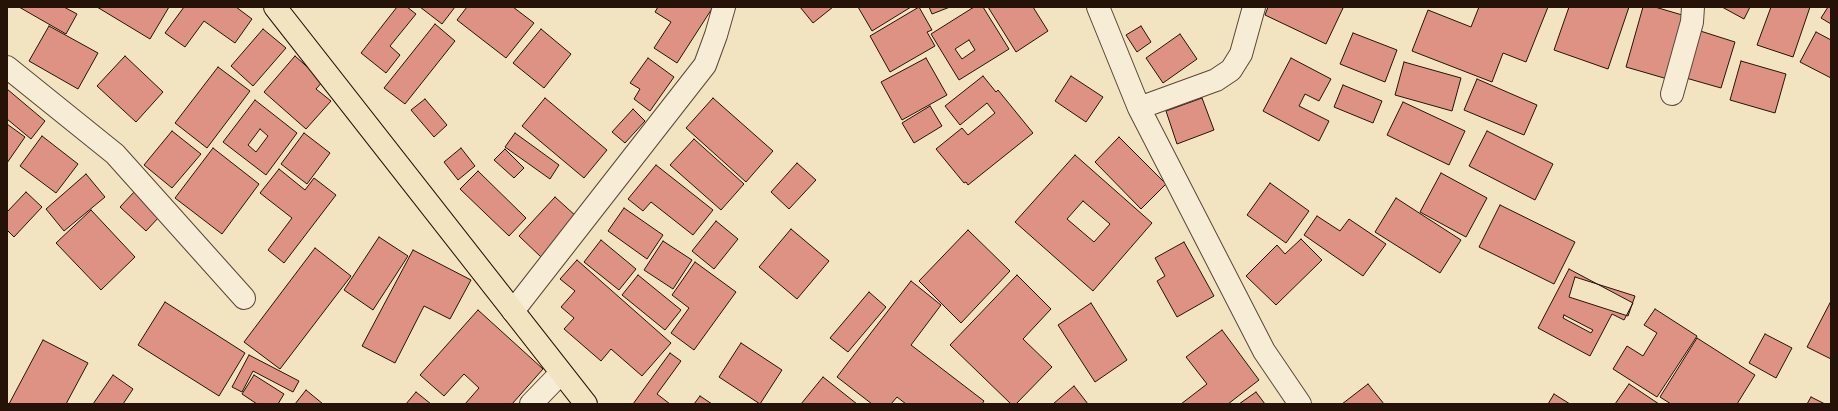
<!DOCTYPE html>
<html>
<head>
<meta charset="utf-8">
<style>
	body { margin:0 }
	#map { position:relative; width:1838px; height:411px; overflow:hidden; background:#f2e4c1; font-family:"Libre Caslon Text",serif }
	canvas { display:block }
	.frame { position:absolute; inset:0; border:8px solid #261308; pointer-events:none }
</style>
</head>
<body>
<div id="map">
<canvas width="1838" height="411"></canvas>
<div class="frame"></div>
</div>
<script>
const ctx = document.querySelector('canvas').getContext('2d');
ctx.lineJoin = 'round';
function fillPath(path, color) {
  ctx.fillStyle = color;
  ctx.fill(path, 'evenodd');
}
function toPath(rows) {
  const path = new Path2D();
  for (const r of rows) {
    path.moveTo(r[0], r[1]);
    for (let i = 2; i < r.length; i += 2) path.lineTo(r[i], r[i + 1]);
  }
  return path;
}
function stroke(path, color, width, dash) {
  ctx.strokeStyle = color;
  ctx.lineWidth = width;
  ctx.lineCap = dash ? 'butt' : 'round';
  ctx.setLineDash(dash || []);
  ctx.stroke(path);
}
const building = toPath([
	[19,7,64,7,77,14,66,34,19,7],
	[97,7,169,7,150,39,97,7],
	[184,7,236,7,252,19,235,43,204,21,185,47,165,33,184,7],
	[397,7,407,7,416,14,390,46,400,55,386,73,361,53,397,7],
	[420,7,455,7,442,24,420,7],
	[467,7,513,7,534,23,506,58,457,20,467,7],
	[658,7,713,7,677,63,654,48,671,22,655,12,658,7],
	[800,7,833,7,813,23,800,7],
	[858,7,911,7,872,31,858,7],
	[919,7,932,30,927,32,935,46,890,72,870,36,919,7],
	[929,7,950,7,932,14,929,7],
	[974,7,983,7,1009,49,959,80,931,34,974,7],
	[969,40,975,50,962,59,955,49,969,40],
	[988,7,1033,7,1048,31,1016,52,988,7],
	[1268,7,1340,7,1343,8,1326,44,1265,15,1268,7],
	[1479,7,1548,7,1526,62,1503,53,1492,82,1412,51,1428,10,1471,27,1479,7],
	[1569,7,1629,7,1608,69,1554,50,1569,7],
	[1643,7,1655,7,1689,17,1671,80,1626,67,1643,7],
	[1722,7,1750,7,1744,19,1722,7],
	[1771,7,1810,7,1793,57,1757,45,1771,7],
	[1828,7,1831,7,1831,24,1821,18,1828,7],
	[435,24,455,41,405,104,384,88,435,24],
	[49,26,98,53,78,89,29,61,49,26],
	[1141,26,1151,42,1137,52,1126,35,1141,26],
	[263,29,286,48,253,86,231,66,263,29],
	[541,29,571,54,544,88,513,63,541,29],
	[1694,29,1735,42,1721,88,1679,76,1694,29],
	[1816,32,1831,40,1831,78,1800,62,1816,32],
	[1353,33,1397,50,1385,82,1340,64,1353,33],
	[1180,34,1197,59,1163,83,1146,58,1180,34],
	[125,56,163,92,136,122,97,86,125,56],
	[295,56,323,81,316,89,331,101,306,129,264,92,295,56],
	[648,58,674,77,650,111,634,99,640,89,630,83,648,58],
	[926,58,947,95,902,120,881,82,926,58],
	[1291,58,1331,79,1319,101,1305,94,1299,106,1329,121,1319,141,1263,111,1291,58],
	[1741,61,1786,74,1775,113,1730,100,1741,61],
	[1404,62,1461,78,1452,111,1395,95,1404,62],
	[218,67,250,91,207,148,175,123,218,67],
	[983,76,996,92,998,90,1033,133,968,185,966,182,964,183,936,149,962,128,968,135,995,113,987,103,960,125,945,106,983,76],
	[1071,76,1103,97,1086,122,1055,101,1071,76],
	[1477,79,1537,105,1524,135,1464,110,1477,79],
	[1343,85,1382,101,1373,123,1334,107,1343,85],
	[7,89,45,121,31,139,7,119,7,89],
	[545,98,607,150,584,178,522,126,545,98],
	[713,98,773,151,746,182,686,128,713,98],
	[1202,98,1214,130,1177,144,1166,111,1202,98],
	[425,99,447,125,434,137,411,110,425,99],
	[255,100,297,133,266,175,223,142,255,100],
	[260,129,268,136,256,152,248,145,260,129],
	[1403,102,1465,131,1449,165,1387,135,1403,102],
	[930,106,942,126,914,143,902,123,930,106],
	[633,109,645,121,625,143,612,132,633,109],
	[7,124,25,137,7,163,7,124],
	[172,131,201,154,172,188,144,165,172,131],
	[1487,131,1553,164,1535,200,1469,166,1487,131],
	[304,133,330,153,307,184,281,164,304,133],
	[515,133,559,165,550,179,505,147,515,133],
	[42,136,78,164,56,193,20,166,42,136],
	[1119,137,1166,184,1141,209,1095,162,1119,137],
	[694,139,744,184,721,210,670,165,694,139],
	[213,148,259,184,222,234,175,198,213,148],
	[461,148,475,166,458,180,444,162,461,148],
	[505,149,524,168,514,178,494,160,505,149],
	[1075,155,1152,223,1093,291,1015,222,1075,155],
	[1083,201,1110,224,1094,242,1067,219,1083,201],
	[797,163,816,180,789,209,771,192,797,163],
	[656,165,713,210,693,235,651,202,643,211,628,199,656,165],
	[279,169,305,190,314,178,336,195,284,263,268,250,292,218,260,193,279,169],
	[478,171,526,218,509,236,460,189,478,171],
	[1441,173,1487,198,1466,237,1420,212,1441,173],
	[86,174,105,197,64,231,46,209,86,174],
	[1270,183,1309,211,1286,243,1247,215,1270,183],
	[135,191,160,216,146,231,120,207,135,191],
	[26,192,42,207,14,237,7,230,7,212,26,192],
	[555,197,577,217,541,257,519,236,555,197],
	[1396,198,1461,240,1440,273,1375,232,1396,198],
	[1500,205,1575,242,1554,284,1479,247,1500,205],
	[624,208,663,235,647,259,608,231,624,208],
	[91,210,135,257,101,290,56,243,91,210],
	[1317,216,1340,231,1349,219,1386,244,1363,276,1304,235,1317,216],
	[716,221,738,239,714,269,692,251,716,221],
	[791,229,829,261,797,299,759,267,791,229],
	[968,230,1010,271,961,323,919,281,968,230],
	[379,237,408,256,373,310,344,290,379,237],
	[1301,239,1322,260,1276,305,1246,276,1277,245,1285,254,1301,239],
	[601,240,636,269,619,290,584,262,601,240],
	[663,241,692,260,673,289,644,270,663,241],
	[1184,242,1214,296,1177,317,1157,281,1165,276,1155,258,1184,242],
	[315,248,351,276,280,369,244,342,315,248],
	[413,250,471,280,450,319,424,306,395,363,362,346,413,250],
	[577,260,671,343,642,376,611,349,601,361,564,329,574,318,561,307,575,291,560,279,577,260],
	[695,262,736,292,694,350,671,333,689,308,672,295,695,262],
	[1569,269,1633,303,1624,320,1612,314,1590,356,1538,328,1569,269],
	[1564,315,1593,330,1591,333,1563,318,1564,315],
	[638,275,681,310,665,330,622,295,638,275],
	[1017,275,1051,309,1023,339,1052,367,1016,404,1011,404,950,345,1017,275],
	[1575,277,1635,296,1628,316,1569,297,1575,277],
	[911,281,941,305,911,345,984,401,982,404,906,404,897,397,891,404,872,404,837,377,911,281],
	[869,292,886,307,848,352,830,338,869,292],
	[1831,301,1831,359,1807,347,1831,301],
	[165,302,245,353,219,396,138,345,165,302],
	[1091,303,1127,360,1095,382,1058,325,1091,303],
	[1655,309,1697,336,1657,397,1613,369,1627,346,1643,356,1657,333,1644,325,1655,309],
	[478,310,543,369,512,404,465,404,479,388,464,374,444,396,420,375,478,310],
	[1222,330,1259,380,1228,404,1181,404,1207,384,1186,357,1222,330],
	[1765,334,1792,348,1776,378,1749,363,1765,334],
	[1697,338,1755,375,1737,404,1671,404,1660,397,1697,338],
	[43,340,88,363,66,404,9,404,43,340],
	[741,343,782,370,760,404,719,377,741,343],
	[670,353,681,361,657,394,670,404,633,404,670,353],
	[249,355,299,381,293,392,253,371,242,392,232,387,249,355],
	[113,375,133,389,123,404,93,404,113,375],
	[254,375,284,394,278,404,257,404,242,394,254,375],
	[823,377,857,404,801,404,823,377],
	[1368,384,1384,404,1342,404,1368,384],
	[1629,384,1659,404,1615,404,1629,384],
	[1074,386,1088,404,1053,404,1074,386],
	[306,390,323,404,295,404,306,390],
	[416,392,431,404,406,404,416,392],
	[1256,392,1265,404,1239,404,1256,392],
	[1554,394,1570,404,1548,404,1554,394],
	[700,396,712,404,694,404,700,396],
	[1811,397,1825,404,1807,404,1811,397]
]);
fillPath(building, '#dd9284');
stroke(building, '#261308', 1);
const minor = toPath([
	[1098,7,1139,108,1264,351,1300,404],
	[7,67,115,154,244,298],
	[1672,94,1692,22,1693,7],
	[1139,108,1216,80,1231,70,1241,54,1254,7],
	[513,311,705,65,716,35,724,7],
	[531,404,561,373]
]);
const major = toPath([
	[275,7,586,404]
]);
stroke(minor, '#594736', 24);
stroke(major, '#261308', 24);
stroke(minor, '#f7edd7', 22);
stroke(major, '#f2e4c1', 22);
</script>
</body>
</html>
